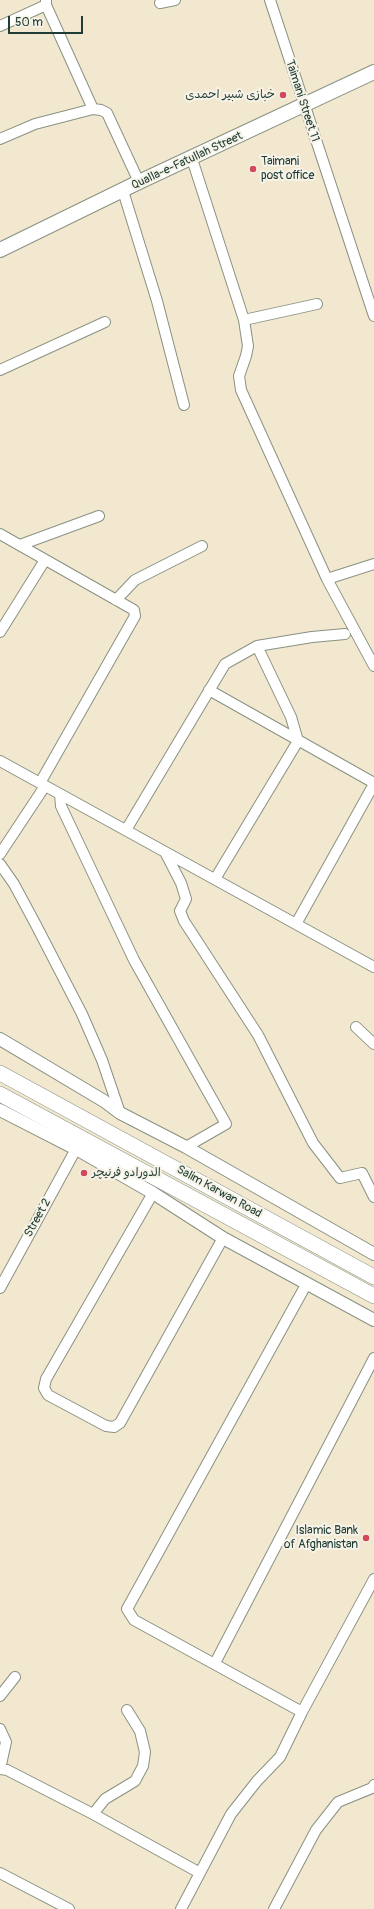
<!DOCTYPE html>
<html>
<head>
<meta charset="utf-8">
<style>
	body { margin:0 }
	#map { position:relative; width:374px; height:1909px; overflow:hidden; background:#f2e7cf; font-family:Pangolin,sans-serif }
	canvas { display:block }
	.scale { position:absolute; left:8px; top:16px; width:75px; height:18px; box-sizing:border-box; border:2px solid #1f3d34; border-top:0; padding-left:5px; font-size:12px; line-height:14px; white-space:nowrap; color:#1f3d34; -webkit-text-stroke:3px #f7f3e8; paint-order:stroke }
</style>
</head>
<body>
<div id="map">
<canvas width="374" height="1909"></canvas>
<div class="scale">50 m</div>
</div>
<script>
const ctx = document.querySelector('canvas').getContext('2d');
ctx.lineJoin = 'round';
function toPath(rows) {
  const path = new Path2D();
  for (const r of rows) {
    path.moveTo(r[0], r[1]);
    for (let i = 2; i < r.length; i += 2) path.lineTo(r[i], r[i + 1]);
  }
  return path;
}
function stroke(path, color, width, dash) {
  ctx.strokeStyle = color;
  ctx.lineWidth = width;
  ctx.lineCap = dash ? 'butt' : 'round';
  ctx.setLineDash(dash || []);
  ctx.stroke(path);
}
function drawText(font, color, halo, rows, align = 'center') {
  ctx.font = font + ' Pangolin,"Playpen Sans Arabic",sans-serif';
  ctx.lineWidth = 4;
  ctx.setLineDash([]);
  ctx.textBaseline = 'middle';
  ctx.strokeStyle = halo;
  ctx.fillStyle = color;
  for (const [text, x, y, turn = 0] of rows) {
    ctx.save();
    ctx.translate(x, y);
    ctx.rotate((+turn || 0) * Math.PI / 180);
    ctx.textAlign = isNaN(turn) ? turn : align;
    if (halo) ctx.strokeText(text, 0, 0);
    ctx.fillText(text, 0, 0);
    ctx.restore();
  }
}
const minor = toPath([
	[46,0,46,5,93,109],
	[270,0,374,316],
	[160,3,175,0],
	[0,26,46,5],
	[0,139,35,124,93,109,101,110,107,113,139,182],
	[192,159,244,320,248,346,246,356,239,376,241,390,327,579,374,666],
	[123,191,157,301,184,405],
	[244,320,317,304],
	[0,370,105,322],
	[0,534,134,610,135,616,40,783],
	[20,545,99,516],
	[327,579,374,564],
	[116,600,135,580,202,546],
	[0,632,45,560],
	[209,690,374,783],
	[0,761,374,967],
	[60,794,61,806,134,960,226,1124,186,1147],
	[126,830,225,664,257,646,312,637,345,634],
	[165,852,181,883,186,899,180,911,184,921,258,1035,313,1143,340,1178,362,1173,374,1197],
	[0,854,45,786],
	[0,864,14,884,36,925,82,1014,102,1060,120,1113],
	[215,879,298,741,291,717,257,646],
	[296,924,374,784],
	[356,1027,374,1044],
	[153,1193,46,1379,44,1388,48,1395,106,1426,114,1427,120,1423,223,1238],
	[0,1288,76,1149],
	[215,1663,374,1358],
	[0,1696,15,1677],
	[302,1712,134,1620,127,1609,307,1283],
	[0,1729,6,1742,0,1769,7,1770,93,1814,200,1873],
	[93,1814,105,1799,135,1781,143,1766,145,1752,140,1731,127,1710],
	[0,1873,69,1909],
	[181,1909,231,1814,257,1781,280,1757,302,1712,374,1579],
	[274,1909,316,1830,338,1802,372,1788,374,1785]
]);
const tertiary = toPath([
	[0,1039,104,1101,120,1113,186,1147,374,1254],
	[0,1110,80,1151,153,1193,223,1238,374,1320]
]);
const secondary = toPath([
	[0,250,139,182,374,72]
]);
const primary = toPath([
	[0,1073,374,1277],
	[0,1094,374,1296]
]);
stroke(minor, '#889282', 12);
stroke(tertiary, '#889282', 14);
stroke(secondary, '#889282', 16);
stroke(primary, '#889282', 16);
stroke(minor, '#fff', 10);
stroke(tertiary, '#fff', 12);
stroke(secondary, '#fff', 14);
stroke(primary, '#fff', 15);
for (const [x, y, r, color] of [
	[283,95,4,"#d1495b"],
	[253,169,4,"#d1495b"],
	[84,1173,4,"#d1495b"],
	[366,1538,4,"#d1495b"]
]) {
  const dot = new Path2D();
  dot.arc(x, y, r, 0, 2 * Math.PI);
  ctx.fillStyle = color;
  ctx.fill(dot);
  stroke(dot, '#f7f3e8', 1.5);
}
drawText('12px', '#1f3d34', '#f7f3e8', [
	["خبازی شبیر احمدی",275,95],
	["Taimani",261,162,"left"],
	["post office",261,176,"left"],
	["الدورادو فرنیچر",92,1173,"left"],
	["Islamic Bank",358,1531],
	["of Afghanistan",358,1545]
], 'right');
drawText('12px', '#1f3d34', '#f7f3e8', [
	["Taimani Street 11",302,101,72],
	["Qualla-e-Fatullah Street",187,161,-25],
	["Salim Karwan Road",219,1192,29],
	["Street 2",38,1218,-61]
]);
</script>
</body>
</html>
